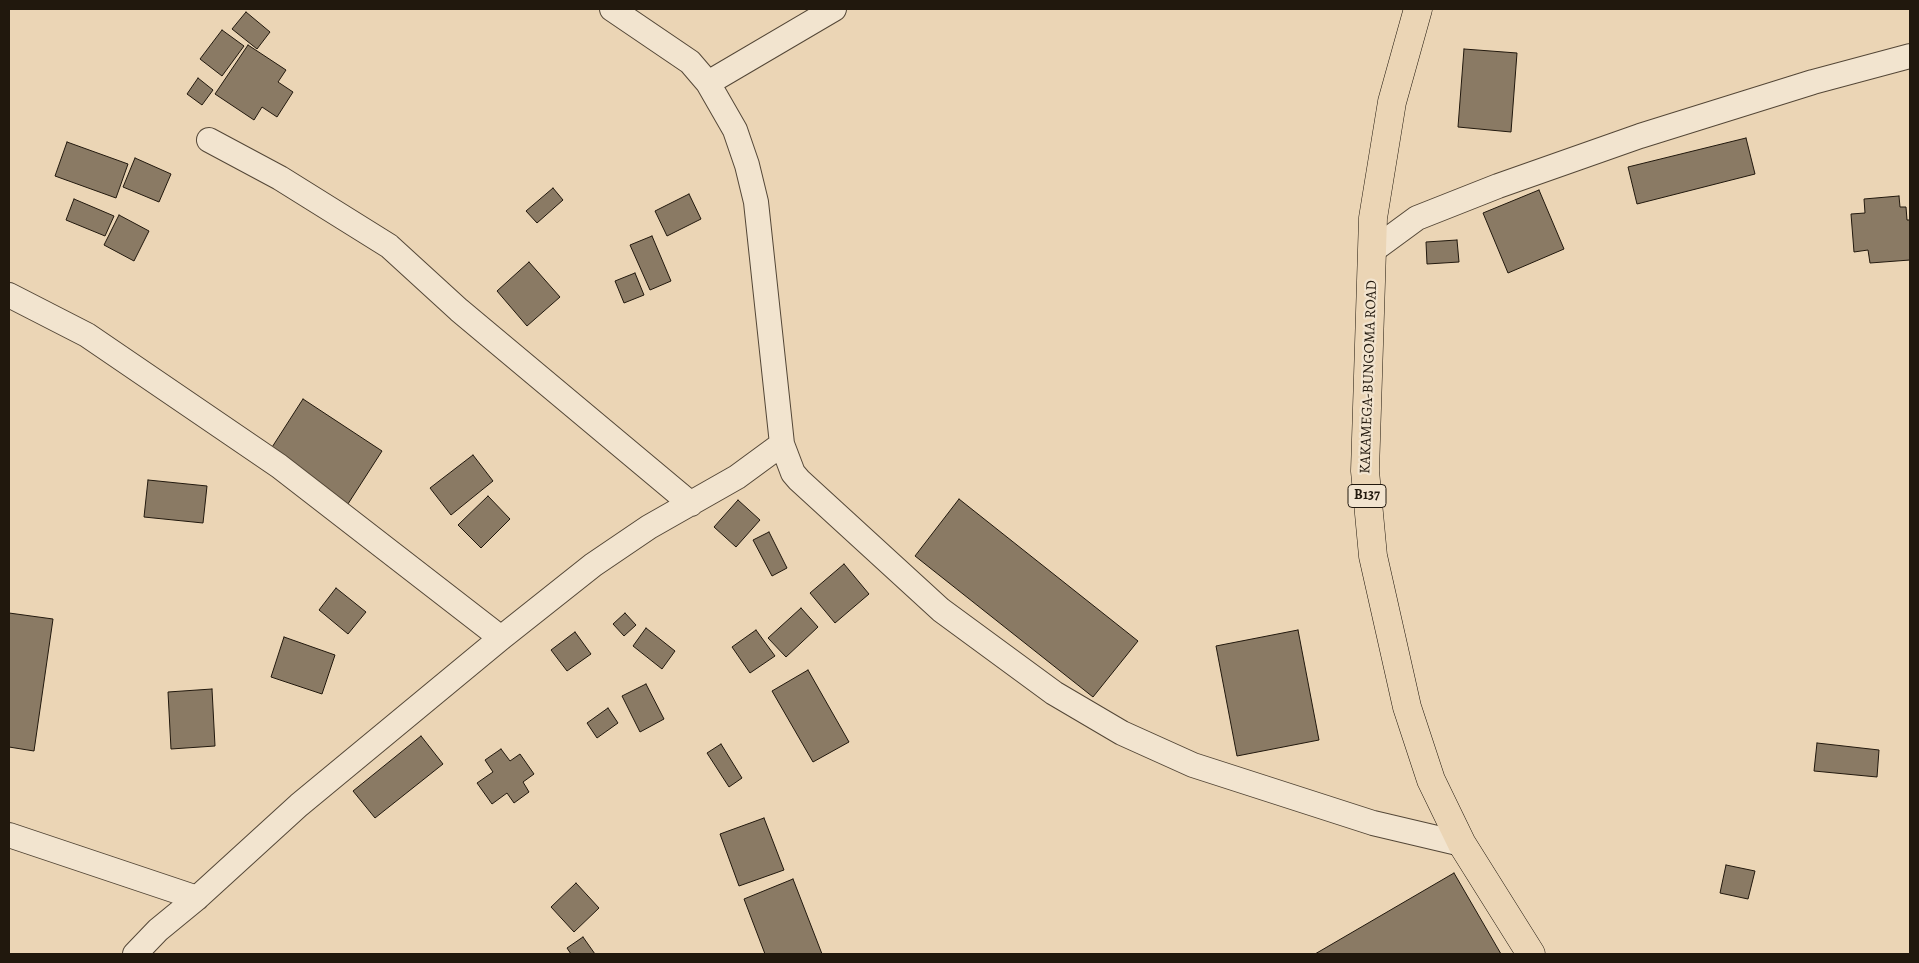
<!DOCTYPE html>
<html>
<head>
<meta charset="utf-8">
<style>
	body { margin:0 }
	#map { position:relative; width:1919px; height:963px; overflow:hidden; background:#ebd5b5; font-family:Alegreya,serif }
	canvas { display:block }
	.frame { position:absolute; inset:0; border:10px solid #21180d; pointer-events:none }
</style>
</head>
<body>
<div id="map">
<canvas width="1919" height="963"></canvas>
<div class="frame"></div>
</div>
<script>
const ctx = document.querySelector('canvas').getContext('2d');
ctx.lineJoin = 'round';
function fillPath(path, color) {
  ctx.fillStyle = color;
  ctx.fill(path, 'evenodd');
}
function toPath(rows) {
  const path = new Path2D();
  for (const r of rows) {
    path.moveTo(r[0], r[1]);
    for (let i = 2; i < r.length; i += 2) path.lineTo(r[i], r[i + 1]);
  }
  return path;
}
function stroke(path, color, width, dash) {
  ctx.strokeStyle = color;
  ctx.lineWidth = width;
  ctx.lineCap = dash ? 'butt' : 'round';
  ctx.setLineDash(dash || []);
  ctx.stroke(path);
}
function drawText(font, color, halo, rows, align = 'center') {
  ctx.font = font + ' Alegreya,serif';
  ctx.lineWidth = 4.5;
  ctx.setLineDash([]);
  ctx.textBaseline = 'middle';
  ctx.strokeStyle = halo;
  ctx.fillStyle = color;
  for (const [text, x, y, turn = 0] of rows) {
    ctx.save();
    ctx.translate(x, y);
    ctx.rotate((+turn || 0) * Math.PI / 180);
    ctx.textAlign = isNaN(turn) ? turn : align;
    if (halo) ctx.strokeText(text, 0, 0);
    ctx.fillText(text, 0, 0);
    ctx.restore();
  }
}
const building = toPath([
	[246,12,270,32,257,49,232,29,246,12],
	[222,30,244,46,222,76,200,59,222,30],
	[248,45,286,70,278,82,293,92,277,117,262,107,254,120,215,94,248,45],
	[1464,49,1517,53,1511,132,1458,127,1464,49],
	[198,78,213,90,202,105,187,94,198,78],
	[1746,138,1755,174,1637,204,1628,167,1746,138],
	[67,142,128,164,116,198,55,176,67,142],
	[135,158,171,174,159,202,123,187,135,158],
	[553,188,563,200,537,223,526,211,553,188],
	[1539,190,1564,249,1508,273,1483,213,1539,190],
	[689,194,701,219,667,236,655,211,689,194],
	[1899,196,1900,207,1906,207,1907,220,1910,220,1910,260,1870,263,1868,250,1854,252,1851,214,1865,213,1864,199,1899,196],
	[74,199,114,216,105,236,66,220,74,199],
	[119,215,149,231,134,261,104,245,119,215],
	[652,236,671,281,650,290,630,245,652,236],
	[1457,240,1459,262,1427,264,1426,242,1457,240],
	[529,262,560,297,527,326,497,291,529,262],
	[635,273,644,295,624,303,615,281,635,273],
	[303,399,382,451,346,507,267,455,303,399],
	[473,455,493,481,451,515,430,488,473,455],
	[148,480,207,486,203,523,144,517,148,480],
	[488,496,510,519,481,548,458,525,488,496],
	[959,499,1138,641,1093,697,915,556,959,499],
	[738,500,760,520,736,547,714,527,738,500],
	[769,532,787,568,772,576,753,540,769,532],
	[844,564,869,594,835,623,810,593,844,564],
	[336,588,366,612,348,634,319,610,336,588],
	[801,608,818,627,786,657,768,638,801,608],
	[9,613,53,619,34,751,9,747,9,613],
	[625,613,636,625,624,636,613,624,625,613],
	[646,628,675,651,662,669,633,646,646,628],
	[756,630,775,656,750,673,732,647,756,630],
	[1298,630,1319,740,1237,756,1216,646,1298,630],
	[575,632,591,654,567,671,551,650,575,632],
	[284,637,335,655,322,694,271,677,284,637],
	[808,670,849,742,813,762,772,691,808,670],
	[646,684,664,719,640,732,622,696,646,684],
	[212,689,215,746,171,749,168,692,212,689],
	[608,708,618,723,597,738,587,723,608,708],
	[421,736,443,764,375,818,353,791,421,736],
	[1817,743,1879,750,1877,777,1814,771,1817,743],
	[721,744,742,778,729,787,707,753,721,744],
	[501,749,510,761,520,754,534,774,523,782,529,792,514,803,507,793,492,804,477,783,493,772,485,760,501,749],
	[764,818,784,870,739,886,720,834,764,818],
	[1726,865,1755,871,1748,899,1720,893,1726,865],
	[1454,873,1501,954,1315,954,1454,873],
	[793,879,822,954,765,954,744,899,793,879],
	[576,883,599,908,574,932,551,907,576,883],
	[583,937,595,954,571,954,567,948,583,937]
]);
fillPath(building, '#8a7a64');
stroke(building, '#21180d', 1);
const minor = toPath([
	[612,9,690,62,708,83,735,130,747,165,756,202,782,444,793,473,799,480,941,610,1054,693,1122,733,1193,765,1373,823,1462,844],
	[708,83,834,9],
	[209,140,280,178,389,246,459,310,691,504],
	[1372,251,1417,218,1498,186,1640,136,1813,82,1910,56],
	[9,295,87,335,279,466,501,638],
	[9,835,197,898],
	[135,954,158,930,197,898,299,805,501,638,593,565,649,527,737,477,782,444]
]);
const primary = toPath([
	[1418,9,1392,102,1373,218,1365,471,1373,556,1407,707,1431,780,1462,844,1531,954]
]);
stroke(minor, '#544737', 26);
stroke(primary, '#21180d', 29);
stroke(minor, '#f2e4cf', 24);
stroke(primary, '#ebd5b5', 28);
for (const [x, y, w] of [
	[1367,496,38]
]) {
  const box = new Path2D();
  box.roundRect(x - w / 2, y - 11.5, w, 23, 4);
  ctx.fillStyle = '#f2e4cf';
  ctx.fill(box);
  stroke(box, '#21180d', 1);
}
drawText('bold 14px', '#21180d', null, [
	["B137",1367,496]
]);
drawText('15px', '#21180d', '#f2e4cf', [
	["KAKAMEGA-BUNGOMA ROAD",1369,377,-88]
]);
</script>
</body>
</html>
